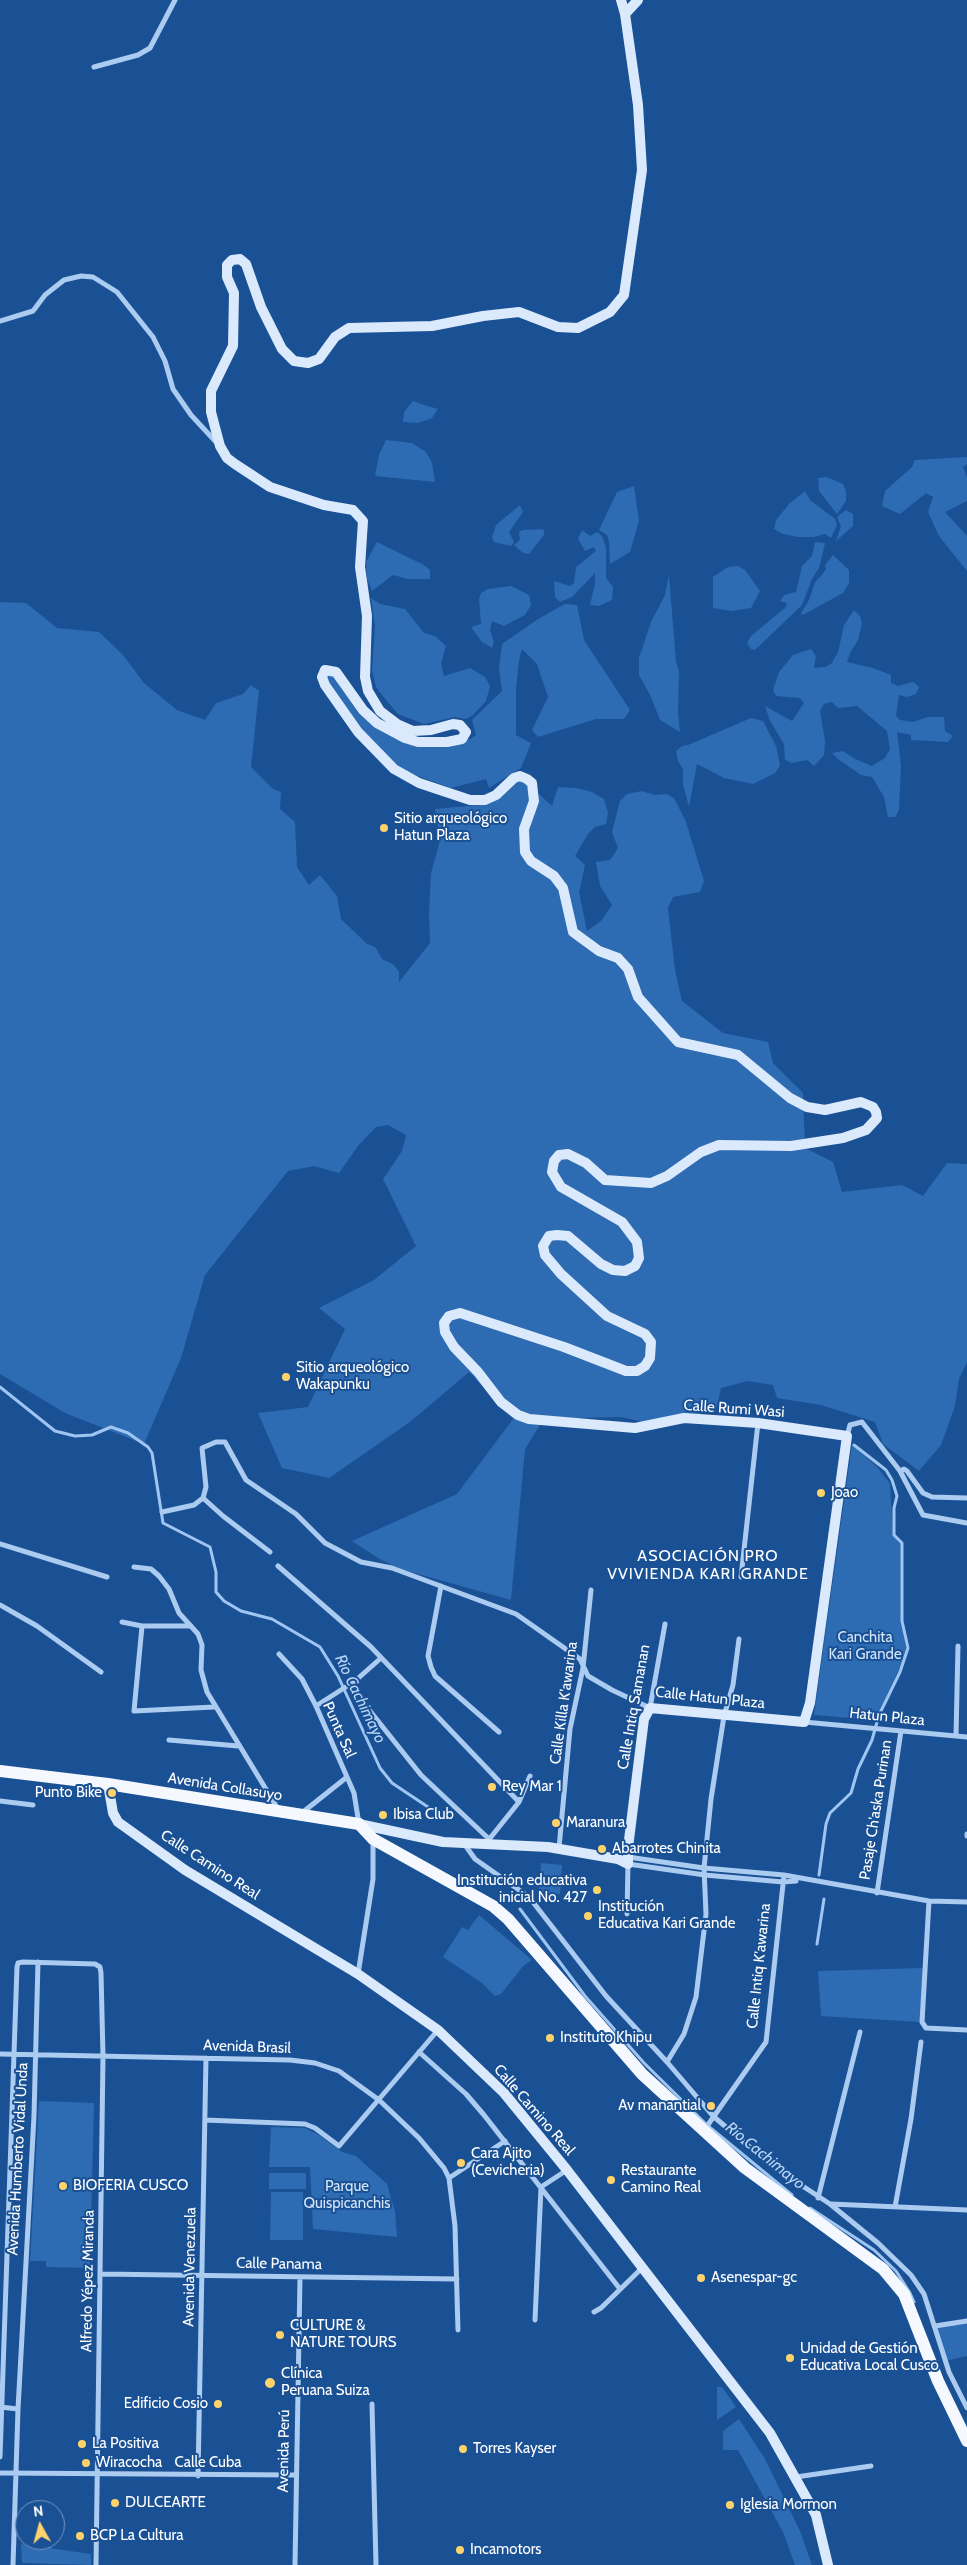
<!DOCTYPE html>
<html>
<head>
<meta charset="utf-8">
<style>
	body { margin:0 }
	#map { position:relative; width:967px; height:2565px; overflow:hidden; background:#1a5195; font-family:Cabin,sans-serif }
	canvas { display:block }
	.north { position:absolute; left:15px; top:2500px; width:50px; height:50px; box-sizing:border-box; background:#1a5195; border:1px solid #7697bf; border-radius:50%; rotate:353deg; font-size:14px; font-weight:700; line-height:20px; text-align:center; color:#fff }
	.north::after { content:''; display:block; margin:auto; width:18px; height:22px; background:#ffd36b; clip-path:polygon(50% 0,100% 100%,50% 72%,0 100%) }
</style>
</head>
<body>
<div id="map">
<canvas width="967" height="2565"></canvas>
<div class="north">N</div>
</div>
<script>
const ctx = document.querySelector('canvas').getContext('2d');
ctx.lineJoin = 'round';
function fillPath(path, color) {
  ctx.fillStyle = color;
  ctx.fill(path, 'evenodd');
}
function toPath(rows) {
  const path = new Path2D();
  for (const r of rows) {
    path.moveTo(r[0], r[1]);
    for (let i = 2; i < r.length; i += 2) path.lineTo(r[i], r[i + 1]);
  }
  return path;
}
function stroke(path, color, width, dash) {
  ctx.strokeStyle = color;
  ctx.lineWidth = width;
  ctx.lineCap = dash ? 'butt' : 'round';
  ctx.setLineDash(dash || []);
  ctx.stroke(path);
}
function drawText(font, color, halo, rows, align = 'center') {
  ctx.font = font + ' Cabin,sans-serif';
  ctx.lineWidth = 4;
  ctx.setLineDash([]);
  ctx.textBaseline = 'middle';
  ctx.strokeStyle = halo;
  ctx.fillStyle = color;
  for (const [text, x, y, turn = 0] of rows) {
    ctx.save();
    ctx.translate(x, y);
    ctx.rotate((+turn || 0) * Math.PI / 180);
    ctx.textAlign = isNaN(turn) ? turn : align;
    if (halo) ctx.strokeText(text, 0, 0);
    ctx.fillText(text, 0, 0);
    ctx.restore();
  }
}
fillPath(toPath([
	[413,401,424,405,438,409,432,418,418,423,403,422,404,412],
	[386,440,412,443,426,452,432,463,435,482,375,476,379,455],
	[967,457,967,464,963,467,967,477,967,501,945,512,967,536,967,571,939,536,928,512,933,497,926,493,900,514,882,506,885,491,912,467,915,460],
	[826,477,843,484,846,491,846,501,837,514,819,491,818,478],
	[634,486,639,521,630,552,610,564,609,542,607,535,599,530,617,492],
	[805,491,810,500,835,519,837,525,831,538,825,534,814,537,798,537,783,534,774,529,776,520,790,503],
	[520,505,523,512,509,532,514,542,511,546,494,542,492,537,496,525],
	[846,510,853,514,853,526,836,541,841,526,837,517],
	[541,529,544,530,544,535,529,554,523,553,514,545,520,540,519,532,523,530],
	[582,530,590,536,597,532,602,536,606,547,606,578,613,587,612,600,599,606,590,605,595,584,595,573,572,597,560,602,555,597,554,581,570,586,574,583,576,567,596,551,594,547,585,551,578,539],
	[377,542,424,565,430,570,430,579,408,579,393,575,372,591,367,579,366,562],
	[815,542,825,543,819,568,812,579,802,605,755,650,751,649,747,643,751,636,786,607,787,603,780,601,784,595,796,592,802,566,812,556],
	[833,555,849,570,849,583,843,593,803,615,801,613,809,600,815,582,822,575,826,569,825,565],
	[738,566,745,570,760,591,751,608,731,611,713,608,713,577,728,567],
	[669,575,676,662,679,671,678,714,680,732,660,720,651,697,639,675,639,658,651,622,665,595],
	[511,586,529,595,531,605,525,615,504,626,492,621,490,630,494,642,492,648,482,642,471,627,481,624,479,599,481,593,488,589],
	[371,598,380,604,405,609,424,633,435,636,446,646,441,663,444,676,470,668,485,677,490,686,486,701,473,715,466,719,455,717,424,724,398,714,386,700,376,687,372,670,375,626],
	[0,602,26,603,57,628,99,632,123,655,144,683,177,710,205,720,216,703,243,694,251,685,259,691,251,767,273,789,281,792,280,809,295,822,297,867,309,885,320,875,337,896,341,919,366,943,376,948,382,959,394,965,399,972,399,982,430,943,429,912,431,873,440,840,435,809,488,804,518,779,526,784,530,792,540,795,552,806,558,787,576,788,592,792,604,799,608,813,606,824,595,827,588,834,575,856,585,865,579,892,587,931,601,921,612,905,600,886,596,862,610,860,618,848,612,832,620,801,627,794,642,791,654,795,666,794,674,798,686,822,704,881,700,892,673,897,668,908,675,970,682,1001,723,1033,768,1042,773,1063,803,1093,805,1148,833,1162,842,1192,902,1185,923,1196,947,1163,967,1164,967,1362,959,1379,955,1406,941,1445,919,1471,883,1444,875,1422,821,1405,777,1398,773,1385,748,1381,721,1388,716,1410,653,1424,621,1417,536,1419,540,1425,525,1449,511,1600,400,1569,378,1558,352,1541,457,1494,513,1419,469,1372,410,1422,329,1478,282,1468,258,1413,308,1407,345,1329,319,1308,374,1280,416,1246,383,1179,402,1151,406,1135,388,1125,376,1127,358,1146,339,1173,314,1166,288,1171,205,1275,181,1358,144,1444,65,1413,0,1374],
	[565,604,577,605,584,640,630,710,624,719,596,719,538,737,532,730,548,697,537,664,522,649,519,660,516,689,516,735,531,743,521,768,489,788,486,779,451,788,404,771,372,743,333,693,327,676,330,674,337,677,341,688,363,715,393,736,465,742,476,735,472,720,502,691,499,668,502,644,538,619],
	[854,610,860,616,862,623,858,640,850,653,847,662,873,668,891,675,891,683,898,686,913,682,919,687,916,694,907,697,899,695,896,716,900,720,913,722,928,717,944,717,945,731,953,736,948,742,911,740,911,735,897,732,901,766,899,810,895,817,888,817,884,797,872,777,861,775,838,759,832,753,843,751,855,759,872,766,885,758,890,749,887,731,857,706,838,708,832,702,824,704,820,711,825,741,824,755,814,766,807,760,792,763,785,760,784,744,770,721,765,706,792,721,804,703,800,698,776,696,773,690,779,672,793,655,811,649,816,656,814,668,825,667,832,663,838,652,844,625],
	[751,718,763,721,776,746,780,766,775,773,753,784,724,778,697,764,689,807,683,784,683,769,678,761,676,751,682,746,688,745],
	[852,1444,878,1468,890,1484,893,1535,901,1541,901,1621,907,1652,875,1720,814,1715],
	[541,1863,562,1865,560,1894,539,1892],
	[479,1915,532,1960,524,1965,501,1994,495,1996,482,1983,443,1957,462,1927,468,1930],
	[923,1968,920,2022,821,2016,818,1971],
	[39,2101,94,2103,90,2268,46,2267,46,2261,30,2261],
	[271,2127,305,2128,319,2135,342,2152,356,2156,387,2184,395,2211,397,2237,313,2229,310,2167,269,2167],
	[269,2173,306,2173,306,2189,269,2189],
	[271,2192,303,2192,303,2240,270,2240],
	[967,2323,967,2356,945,2361,937,2327],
	[717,2387,722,2387,736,2407,717,2420],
	[739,2419,765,2459,800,2531,812,2565,795,2565,783,2532,738,2450,723,2450,723,2431],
	[21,2544,91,2554,91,2565,22,2563]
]), '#2d6bb3');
stroke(toPath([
	[0,1387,55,1431,75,1436,92,1435,111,1427,128,1433,148,1447,152,1453,163,1523,210,1547,216,1572,216,1592,224,1601,241,1611,272,1619,320,1647,338,1676,380,1768,392,1783,434,1811],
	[819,1875,826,1824,830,1813,851,1793,858,1769,872,1740,879,1715,900,1672,908,1648,902,1621,902,1543,894,1535,894,1508,897,1496,892,1480,886,1470,854,1445],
	[520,1909,585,1996,644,2063,707,2125,792,2195],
	[817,1944,824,1899],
	[810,2208,874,2250,896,2271,910,2293,914,2302]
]), '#9fc6f2', 3);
stroke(toPath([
	[94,67,138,55,150,48,175,0],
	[0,321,33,311,45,295,64,280,81,276,93,277,117,292,153,337,165,361,173,389,191,415,216,442],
	[847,1436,850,1425,862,1422,900,1471],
	[203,1498,223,1516,270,1552],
	[967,1498,932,1497,923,1493,907,1471,904,1469,900,1471,923,1515,967,1523],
	[162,1512,194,1505,203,1498,206,1487,202,1448,216,1442,225,1442,246,1480,296,1514,325,1543,361,1562,392,1568,516,1614,580,1659,588,1676,612,1690,650,1708,665,1624],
	[0,1544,107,1577],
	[278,1566,371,1647,519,1802],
	[134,1567,151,1569,159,1576,169,1589,179,1613,198,1634,202,1645,201,1670,207,1692,278,1809],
	[741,1577,758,1423],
	[441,1586,428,1656,431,1667,435,1676,499,1732],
	[0,1605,37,1626,101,1672],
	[122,1622,142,1626,191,1626],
	[142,1626,134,1711,214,1707],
	[279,1654,302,1679,316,1706,354,1793,359,1824],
	[316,1706,355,1681,381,1658],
	[366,1706,421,1775,489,1839],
	[804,1722,967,1737],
	[956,1736,958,1646],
	[169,1740,238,1746],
	[0,1801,33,1805],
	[303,1812,347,1777],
	[967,1836,967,1834],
	[487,1842,519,1802,530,1776],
	[465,1845,475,1859,529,1897,606,1996,667,2062,713,2116,772,2166,830,2204,878,2243,911,2275,924,2294,949,2372,967,2408],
	[559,1848,570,1729,583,1668,591,1590],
	[628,1857,704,1868,784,1875,929,1901,967,1902],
	[877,1893,901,1731],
	[929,1901,922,2022,926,2028,967,2030],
	[627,1914,628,1864,705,1875,783,1882,796,1881],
	[358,1974,373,1879,373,1839],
	[419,2052,466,2094,484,2115,620,2289],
	[0,2054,290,2060,315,2063,339,2071,379,2100,419,2138,444,2168,449,2178,455,2226,458,2330],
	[667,2062,684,2034,696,1997,706,1914,704,1868,711,1799,724,1716,733,1685,739,1639],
	[205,2120,305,2124,315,2128,339,2146,438,2030],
	[705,2129,766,2042,784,1875],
	[449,2178,505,2141],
	[818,2198,860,2032],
	[831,2204,967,2210],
	[895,2207,911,2119,921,2042],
	[101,2274,457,2279],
	[594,2312,601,2308,642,2268],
	[535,2320,541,2187,567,2170],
	[935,2326,967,2321],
	[372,2404,376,2565],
	[0,2407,18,2409],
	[0,2457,17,1967,18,1963,23,1962,95,1964,100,1967,101,1973,103,2056,96,2565],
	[0,2473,296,2475],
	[198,2476,206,2058],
	[796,2477,871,2466],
	[13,2565,18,2409,34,2116,38,1962],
	[295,2565,300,2277]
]), '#accbf0', 5);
stroke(toPath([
	[625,14,638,0],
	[108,1784,113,1813,118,1822,185,1870,358,1974,438,2030,504,2093,567,2170,770,2433,816,2515,828,2565],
	[359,1824,443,1842,548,1847,618,1859,628,1864,628,1848,644,1719,650,1708,804,1722,810,1703,847,1436,758,1423,684,1418,635,1428,529,1419,518,1415,501,1402,478,1372,454,1347,445,1332,444,1323,449,1316,460,1313,564,1347,626,1371,637,1371,645,1366,650,1358,651,1342,645,1334,607,1316,561,1274,545,1255,543,1246,549,1236,557,1235,568,1236,601,1264,613,1270,625,1271,635,1266,639,1258,637,1242,622,1222,561,1187,552,1172,554,1161,559,1155,568,1154,586,1163,605,1180,651,1183,667,1176,701,1152,719,1145,791,1146,843,1138,866,1130,877,1118,876,1112,873,1107,861,1102,825,1110,807,1107,790,1098,738,1055,678,1042,638,997,628,969,618,958,599,951,573,932,563,888,554,876,531,861,525,852,524,829,534,801,532,783,527,779,520,776,514,778,496,795,485,800,470,800,419,783,394,769,358,732,325,685,322,677,325,670,336,672,363,710,377,723,405,738,418,742,447,742,462,739,466,732,460,725,453,724,431,730,413,731,397,724,380,711,368,691,365,677,367,616,360,567,363,521,353,510,324,505,270,487,235,464,227,458,220,446,211,412,211,391,233,346,234,293,227,277,227,265,232,260,240,259,246,264,261,307,282,349,294,361,308,363,319,359,335,337,349,328,432,326,483,316,519,312,558,327,578,328,610,312,624,295,642,170,638,105,625,14,621,0]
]), '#dae9fb', 10);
stroke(toPath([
	[0,1771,108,1784,359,1824,373,1839,493,1906,508,1919,642,2074,745,2168,883,2269,893,2281,904,2294,938,2381,967,2441]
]), '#f5f9ff', 12);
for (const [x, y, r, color] of [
	[384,828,5,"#ffd36b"],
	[286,1377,5,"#ffd36b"],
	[821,1493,5,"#ffd36b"],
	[492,1787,5,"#ffd36b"],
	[112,1793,5,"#ffd36b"],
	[383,1815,5,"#ffd36b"],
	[556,1823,5,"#ffd36b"],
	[602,1849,5,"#ffd36b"],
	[597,1890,5,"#ffd36b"],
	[588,1916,5,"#ffd36b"],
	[550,2038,5,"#ffd36b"],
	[711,2106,5,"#ffd36b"],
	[461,2163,5,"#ffd36b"],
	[611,2180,5,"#ffd36b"],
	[63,2186,5,"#ffd36b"],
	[701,2278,5,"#ffd36b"],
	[280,2335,5,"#ffd36b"],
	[790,2358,5,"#ffd36b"],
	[270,2383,6,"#ffd36b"],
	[218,2404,5,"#ffd36b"],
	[82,2444,5,"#ffd36b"],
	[463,2449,5,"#ffd36b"],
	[86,2463,5,"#ffd36b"],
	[115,2503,5,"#ffd36b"],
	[730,2505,5,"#ffd36b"],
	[80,2536,5,"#ffd36b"],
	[460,2550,5,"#ffd36b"]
]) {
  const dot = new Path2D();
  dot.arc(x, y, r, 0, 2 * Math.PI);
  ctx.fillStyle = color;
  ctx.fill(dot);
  stroke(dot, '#1a5195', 2);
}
drawText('15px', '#fff', '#1a5195', [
	["Sitio arqueológico",394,819],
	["Hatun Plaza",394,836],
	["Sitio arqueológico",296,1368],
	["Wakapunku",296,1385],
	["Joao",831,1493],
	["Rey Mar 1",502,1787],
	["Punto Bike",102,1793,"right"],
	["Ibisa Club",393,1815],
	["Maranura",566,1823],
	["Abarrotes Chinita",612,1849],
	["Institución educativa",587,1881,"right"],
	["inicial No. 427",587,1898,"right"],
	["Institución",598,1907],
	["Educativa Kari Grande",598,1924],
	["Instituto Khipu",560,2038],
	["Av manantial",701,2106,"right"],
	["Cara Ajito",471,2154],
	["(Cevicheria)",471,2171],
	["Restaurante",621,2171],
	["Camino Real",621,2188],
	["BIOFERIA CUSCO",73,2186],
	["Asenespar-gc",711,2278],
	["CULTURE &",290,2326],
	["NATURE TOURS",290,2343],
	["Unidad de Gestión",800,2349],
	["Educativa Local Cusco",800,2366],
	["Clínica",281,2374],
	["Peruana Suiza",281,2391],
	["Edificio Cosio",208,2404,"right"],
	["La Positiva",92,2444],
	["Torres Kayser",473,2449],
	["Wiracocha",96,2463],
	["DULCEARTE",125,2503],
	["Iglesia Mormon",740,2505],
	["BCP La Cultura",90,2536],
	["Incamotors",470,2550]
], 'left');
drawText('15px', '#fff', '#1a5195', [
	["Calle Rumi Wasi",734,1409,4],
	["Calle Hatun Plaza",710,1698,6],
	["Calle Killa K'awarina",564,1703,-82],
	["Calle Intiq Samanan",634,1707,-80],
	["Hatun Plaza",887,1717,6],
	["Punta Sal",339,1730,66],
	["Avenida Collasuyo",225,1787,9],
	["Pasaje Ch'aska Purinan",876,1810,-81],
	["Calle Camino Real",210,1865,33],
	["Calle Intiq K'awarina",759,1966,-84],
	["Avenida Brasil",247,2047,2],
	["Calle Camino Real",534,2110,49],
	["Avenida Humberto Vidal Unda",18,2159,-87],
	["Calle Panama",279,2264,1],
	["Avenida Venezuela",190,2267,-89],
	["Alfredo Yépez Miranda",88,2281,-89],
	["Avenida Perú",284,2451,-89],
	["Calle Cuba",208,2463]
]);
drawText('15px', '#d3e5fb', '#1a5195', [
	["Canchita",865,1638],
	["Kari Grande",865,1655],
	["Parque",347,2187],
	["Quispicanchis",347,2204]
]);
ctx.letterSpacing = '1px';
drawText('16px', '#fff', '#1a5195', [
	["ASOCIACIÓN PRO",708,1556],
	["VVIVIENDA KARI GRANDE",708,1574]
]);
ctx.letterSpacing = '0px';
drawText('italic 16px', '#b8d5f7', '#1a5195', [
	["Río Cachimayo",360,1699,64],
	["Río Cachimayo",765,2156,39]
]);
</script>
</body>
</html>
